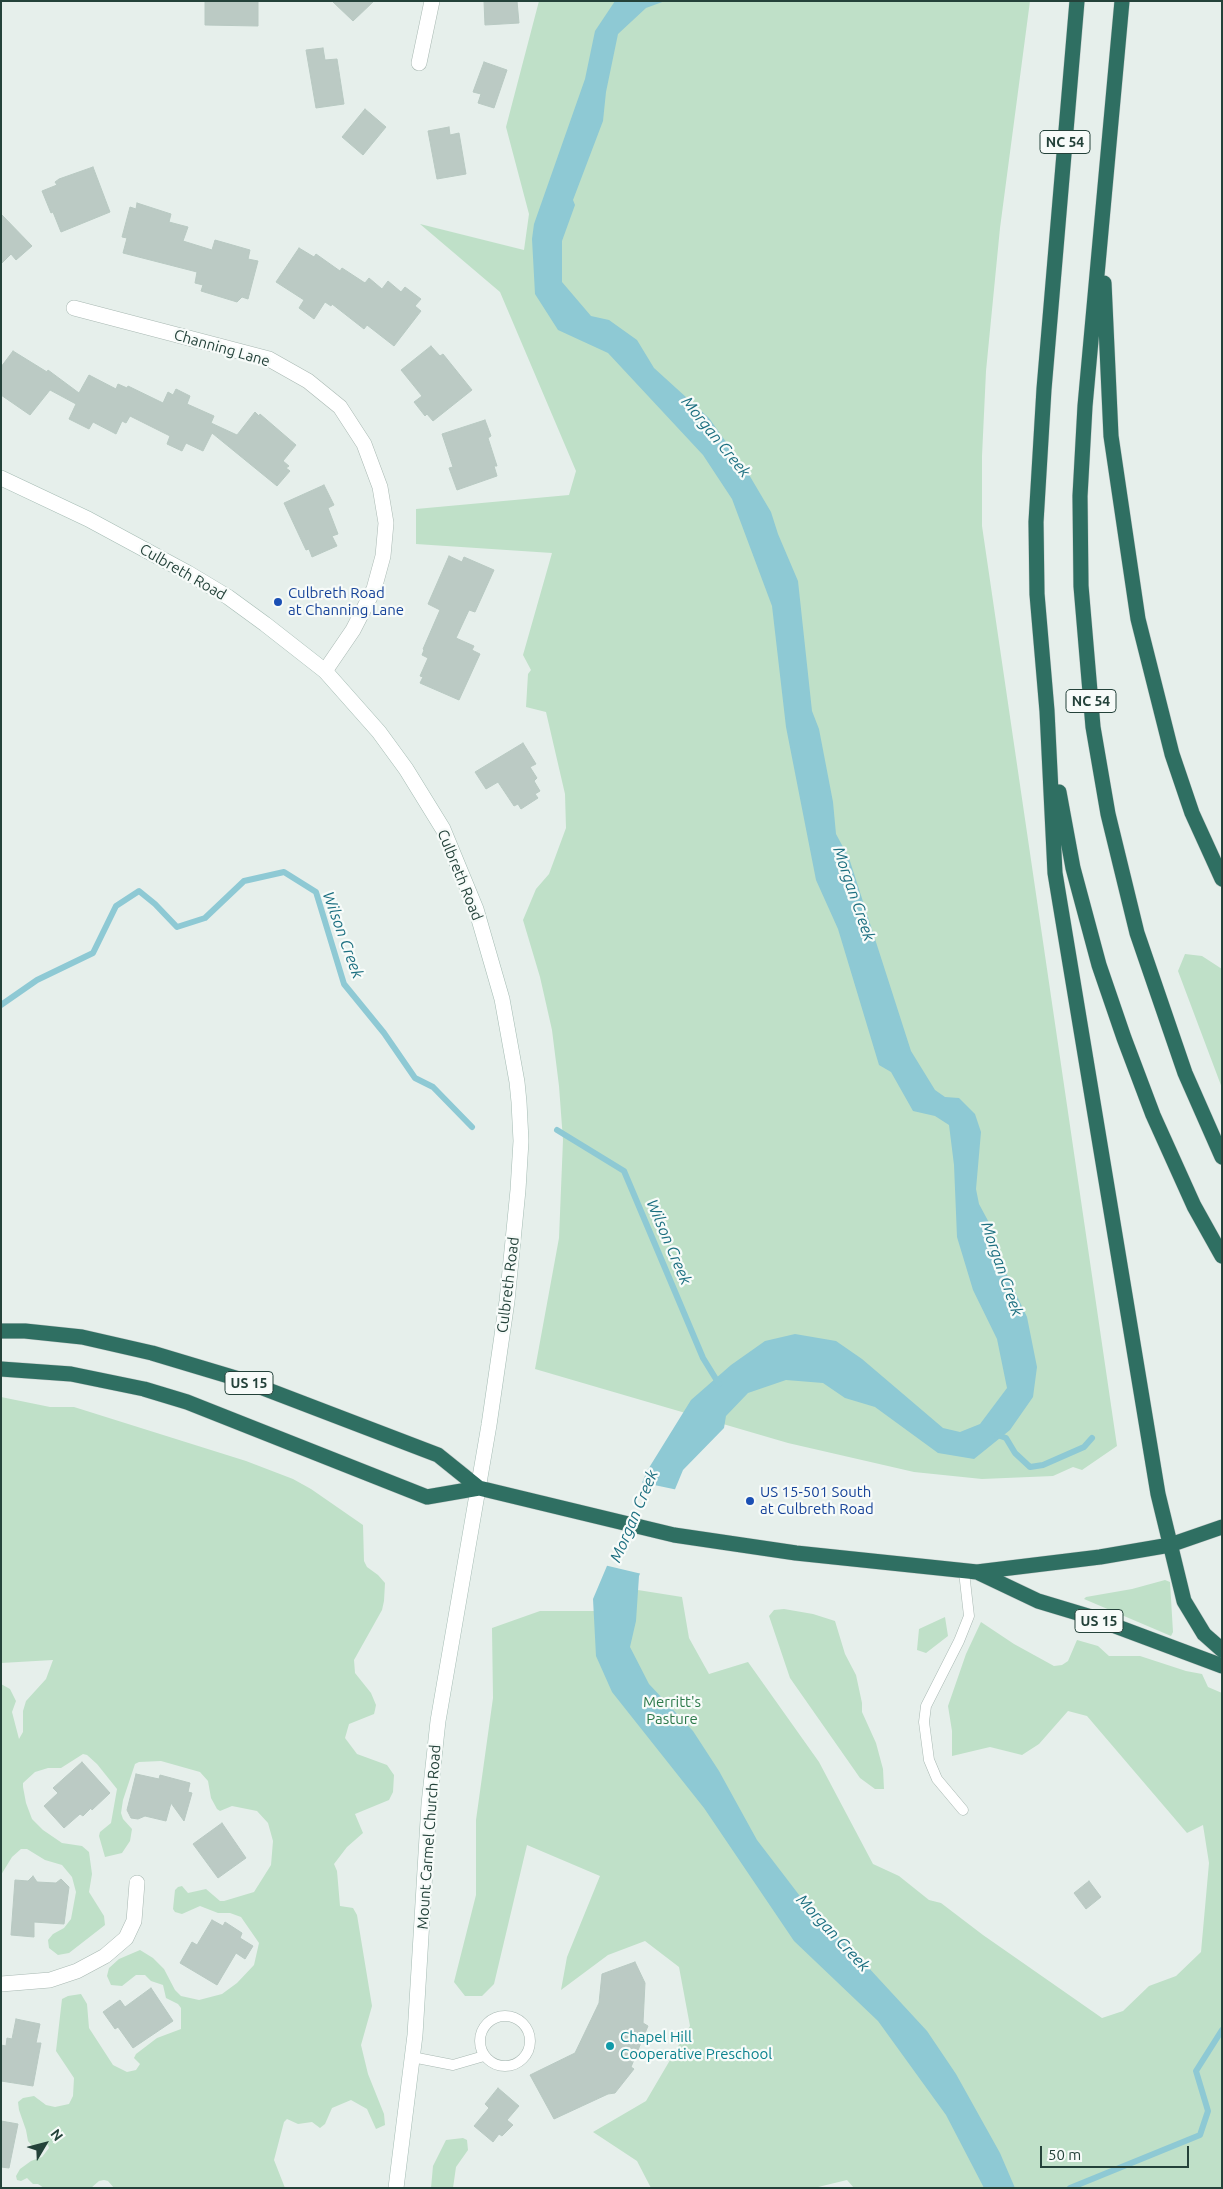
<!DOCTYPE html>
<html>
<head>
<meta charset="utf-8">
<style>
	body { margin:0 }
	#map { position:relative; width:1223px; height:2189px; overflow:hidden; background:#e6efeb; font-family:Ubuntu,sans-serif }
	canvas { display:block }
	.frame { position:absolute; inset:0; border:2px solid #24423a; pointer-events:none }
	.north { position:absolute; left:20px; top:2119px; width:50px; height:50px; -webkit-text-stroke:4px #f7fbf9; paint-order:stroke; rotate:53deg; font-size:14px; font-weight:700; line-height:20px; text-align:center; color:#24423a }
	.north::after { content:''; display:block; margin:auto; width:18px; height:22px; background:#24423a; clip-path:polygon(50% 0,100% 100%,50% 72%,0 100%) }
	.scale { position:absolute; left:1040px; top:2146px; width:149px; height:22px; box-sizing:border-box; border:2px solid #24423a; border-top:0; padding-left:6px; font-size:15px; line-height:18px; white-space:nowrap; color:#24423a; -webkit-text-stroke:4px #f7fbf9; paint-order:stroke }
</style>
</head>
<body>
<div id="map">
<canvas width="1223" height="2189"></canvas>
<div class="frame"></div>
<div class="north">N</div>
<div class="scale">50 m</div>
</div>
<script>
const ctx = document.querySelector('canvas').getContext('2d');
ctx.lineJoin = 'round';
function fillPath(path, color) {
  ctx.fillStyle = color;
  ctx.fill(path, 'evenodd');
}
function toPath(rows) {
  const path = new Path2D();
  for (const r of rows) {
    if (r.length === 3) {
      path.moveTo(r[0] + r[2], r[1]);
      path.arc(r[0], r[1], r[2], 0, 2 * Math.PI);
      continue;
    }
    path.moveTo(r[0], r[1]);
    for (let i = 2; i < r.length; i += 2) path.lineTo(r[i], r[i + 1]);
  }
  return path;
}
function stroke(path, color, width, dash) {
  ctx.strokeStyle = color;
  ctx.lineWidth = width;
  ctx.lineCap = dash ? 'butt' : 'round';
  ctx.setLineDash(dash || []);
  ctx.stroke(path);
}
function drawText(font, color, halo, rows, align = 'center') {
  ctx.font = font + ' Ubuntu,sans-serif';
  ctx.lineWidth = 4.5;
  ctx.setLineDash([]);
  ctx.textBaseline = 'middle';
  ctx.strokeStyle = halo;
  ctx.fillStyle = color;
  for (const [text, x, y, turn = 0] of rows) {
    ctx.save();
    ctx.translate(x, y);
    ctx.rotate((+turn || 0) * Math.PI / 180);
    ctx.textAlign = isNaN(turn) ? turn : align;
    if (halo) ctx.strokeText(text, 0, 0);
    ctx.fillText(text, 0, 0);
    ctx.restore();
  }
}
fillPath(toPath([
	[539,1,1030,1,1000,228,986,371,982,456,982,526,1117,1446,1082,1470,1073,1467,1053,1476,982,1479,914,1472,788,1443,535,1369,559,1238,563,1140,559,1086,552,1030,540,977,523,920,536,889,549,874,566,828,565,794,546,712,526,707,528,674,531,670,523,655,552,553,416,544,416,509,569,495,576,471,500,292,420,224,524,250,529,214,506,127],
	[1185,954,1202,956,1222,969,1222,1088,1178,971],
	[1,1397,50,1407,74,1407,246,1461,293,1479,311,1489,363,1525,364,1561,367,1567,378,1575,385,1583,384,1601,382,1610,354,1660,355,1673,371,1693,376,1705,375,1710,374,1714,349,1724,345,1738,357,1754,387,1765,394,1775,393,1792,389,1800,355,1814,363,1833,347,1847,334,1864,337,1871,340,1906,353,1908,357,1915,372,2006,361,2045,368,2074,384,2114,385,2125,376,2129,367,2109,351,2100,332,2108,325,2124,320,2128,312,2122,298,2124,287,2119,284,2122,274,2160,285,2188,114,2188,108,2181,104,2180,99,2181,91,2188,44,2188,38,2184,33,2184,27,2178,21,2181,17,2180,16,2176,20,2169,31,2161,42,2157,49,2148,48,2145,44,2144,33,2147,28,2141,26,2130,19,2110,18,2102,23,2098,34,2096,46,2105,55,2107,69,2104,73,2096,74,2078,56,2051,62,1999,68,1996,81,1994,87,2004,89,2028,113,2065,127,2072,136,2070,140,2064,134,2058,136,2054,157,2038,181,2029,181,2008,178,2004,166,1998,163,1985,151,1981,145,1975,136,1975,122,1986,111,1985,107,1976,109,1968,119,1959,140,1950,153,1958,164,1969,175,1990,181,1996,199,2000,222,1994,237,1983,254,1965,259,1943,241,1917,230,1913,218,1913,200,1906,182,1914,175,1912,173,1909,175,1890,178,1887,182,1886,188,1893,206,1889,220,1901,224,1901,254,1892,271,1865,273,1841,268,1823,257,1811,232,1806,220,1811,217,1809,211,1798,208,1781,200,1772,161,1761,139,1762,135,1764,123,1800,121,1813,123,1819,132,1829,130,1841,122,1853,105,1857,99,1836,100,1832,111,1823,117,1789,97,1764,87,1755,83,1754,61,1768,48,1768,35,1772,23,1783,23,1787,26,1803,32,1819,43,1830,62,1843,82,1846,89,1852,92,1874,89,1892,104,1916,105,1925,69,1953,58,1955,49,1948,48,1940,53,1934,64,1928,71,1919,76,1892,72,1877,62,1865,45,1860,27,1849,21,1849,12,1857,1,1875,1,1684,10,1689,16,1701,12,1712,19,1739,23,1732,23,1711,26,1701,46,1679,53,1660,1,1663],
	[1165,1580,1170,1582,1173,1632,1171,1636,1084,1599,1086,1597,1132,1589],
	[600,1584,682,1597,689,1638,709,1674,748,1662,819,1762,873,1864,899,1876,929,1900,941,1903,983,1935,1102,2018,1123,2011,1149,1986,1176,1976,1201,1952,1209,1863,1203,1825,1187,1833,1087,1716,1068,1711,1039,1744,1022,1755,990,1747,952,1756,952,1731,948,1706,966,1654,981,1622,1014,1644,1054,1666,1062,1665,1068,1661,1077,1640,1098,1646,1109,1656,1140,1656,1186,1671,1202,1674,1208,1687,1222,1693,1222,2188,854,2188,847,2180,814,2188,651,2188,637,2161,593,2132,646,2101,690,2026,679,1967,645,1941,608,1955,561,1990,567,1957,600,1876,527,1845,494,1984,482,1996,465,1996,454,1982,476,1895,476,1820,493,1698,492,1628,540,1611,601,1611],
	[784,1609,813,1614,835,1621,845,1654,856,1675,862,1703,862,1712,876,1743,883,1769,884,1789,875,1789,860,1778,790,1678,769,1616,774,1610],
	[945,1617,948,1636,926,1653,917,1650,919,1629],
	[463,2138,467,2140,468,2150,456,2167,453,2188,431,2188,433,2166,446,2140]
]), '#bfe0c8');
fillPath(toPath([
	[615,1,665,1,646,8,618,34,606,92,603,121,573,200,575,205,562,241,562,282,591,316,609,320,637,340,654,368,709,418,748,473,771,512,778,534,798,581,812,711,819,729,833,802,836,834,849,858,911,1051,935,1090,945,1097,959,1098,975,1114,981,1132,976,1189,979,1204,993,1230,1000,1260,1027,1317,1037,1367,1033,1397,1010,1430,974,1459,938,1453,875,1407,845,1398,823,1383,786,1380,748,1393,726,1416,724,1428,683,1470,639,1576,636,1621,630,1647,649,1684,693,1731,719,1771,757,1840,806,1904,867,1966,927,2031,956,2074,1000,2153,1015,2188,984,2188,946,2115,878,2021,794,1941,704,1808,612,1692,596,1656,593,1599,647,1471,691,1400,731,1365,765,1341,795,1334,836,1341,862,1359,943,1428,960,1432,980,1424,1007,1388,997,1339,973,1290,957,1237,954,1165,949,1125,935,1116,913,1111,891,1072,879,1065,838,929,816,880,786,727,772,606,732,499,703,455,608,353,558,330,535,294,532,239,534,224,585,79,595,31]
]), '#8ec9d4');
fillPath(toPath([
	[640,1482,678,1490,642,1574,604,1565]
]), '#e6efeb');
stroke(toPath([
	[1,1005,37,980,93,953,116,906,139,891,155,904,177,927,205,918,244,881,284,872,316,892,344,984,384,1033,415,1078,433,1087,472,1127],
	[557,1130,624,1171,703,1358,719,1384],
	[995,1434,1006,1438,1015,1453,1030,1467,1043,1465,1084,1447,1092,1438],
	[1070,2188,1200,2135,1208,2111,1196,2071,1222,2030]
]), '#8ec9d4', 6);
const building = toPath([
	[205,1,258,1,258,26,205,25,205,1],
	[332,1,374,1,353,21,332,1],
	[484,1,517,1,519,23,485,25,484,1],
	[323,48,325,60,337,59,344,104,316,108,306,50,323,48],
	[484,62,507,70,494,108,478,103,481,94,473,92,484,62],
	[365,109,386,127,363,155,342,137,365,109],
	[449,127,450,135,459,133,466,174,437,179,428,131,449,127],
	[93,167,110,212,61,232,53,212,51,213,42,191,57,185,55,182,59,179,93,167],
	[137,203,171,214,169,222,188,227,183,241,212,250,215,240,250,250,248,259,258,261,248,299,242,297,237,302,201,291,203,285,195,283,197,272,123,253,127,238,122,237,130,207,136,209,137,203],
	[1,214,32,246,16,260,11,254,1,264,1,214],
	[299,248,314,257,316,254,340,271,342,268,365,283,369,278,382,289,388,281,401,292,405,287,421,299,415,306,421,311,394,346,367,325,364,329,332,304,331,306,325,302,314,319,299,308,304,300,276,282,299,248],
	[431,346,440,356,443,354,472,390,433,421,427,414,425,416,414,402,422,396,401,370,431,346],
	[13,351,47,372,48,370,79,393,89,375,116,389,118,384,127,388,128,386,163,403,168,392,173,395,176,389,190,396,187,404,214,416,211,423,237,435,255,412,259,416,260,414,296,445,283,461,289,466,286,468,290,471,277,486,212,433,203,451,186,443,182,451,167,444,170,436,130,416,126,423,122,421,116,434,93,422,89,429,69,419,76,404,50,390,30,415,1,395,1,367,13,351],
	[485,420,491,436,488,438,497,466,494,466,497,476,457,490,449,468,453,467,442,434,485,420],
	[324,485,334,505,328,508,338,534,332,536,337,546,312,557,309,549,306,550,284,503,324,485],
	[449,556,462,562,464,557,494,570,475,612,469,610,456,638,474,646,472,650,480,654,459,700,420,683,423,677,420,676,428,658,422,655,424,650,423,649,440,610,428,604,449,556],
	[523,743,536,764,530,767,537,778,534,781,540,791,535,794,538,798,521,809,518,804,514,806,498,782,486,789,475,772,523,743],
	[82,1762,110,1793,92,1810,91,1808,83,1816,80,1814,64,1828,44,1806,58,1793,53,1788,82,1762],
	[136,1774,159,1779,160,1775,190,1783,188,1792,192,1793,184,1821,171,1803,166,1821,145,1816,138,1819,131,1818,127,1810,136,1774],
	[222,1823,246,1858,218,1878,193,1844,222,1823],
	[33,1876,37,1882,56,1883,61,1879,69,1887,64,1924,34,1922,34,1937,11,1935,15,1880,28,1881,33,1876],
	[1089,1881,1101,1897,1086,1909,1074,1893,1089,1881],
	[212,1920,223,1926,225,1922,242,1933,240,1938,253,1946,245,1959,236,1953,217,1985,180,1963,192,1942,197,1945,212,1920],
	[635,1962,645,1983,643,2023,648,2026,631,2067,634,2069,615,2093,608,2094,554,2119,530,2075,575,2053,599,2003,602,1974,635,1962],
	[151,1988,173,2021,133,2048,118,2027,115,2029,103,2012,120,2000,125,2007,151,1988],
	[16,2019,40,2024,36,2043,41,2043,33,2086,1,2081,1,2045,6,2046,7,2038,12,2039,16,2019],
	[498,2088,519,2106,507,2120,513,2125,502,2136,499,2134,493,2142,474,2126,489,2108,485,2104,498,2088],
	[1,2121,18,2124,9,2168,1,2167,1,2121]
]);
fillPath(building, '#bbcac4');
stroke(building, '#b8c9c2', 1);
const lane = toPath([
	[963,1810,937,1779,929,1760,924,1722,926,1706,959,1641,969,1616,964,1572],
	[505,2041,25],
	[412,2057,453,2065,484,2056]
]);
const street = toPath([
	[419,63,432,1],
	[74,308,269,359,308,381,340,407,364,444,380,487,386,523,383,556,374,589,353,630,325,671],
	[1,1984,50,1980,77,1971,105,1956,126,1938,134,1921,137,1883]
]);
const secondary = toPath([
	[1,478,88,519,188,573,228,597,265,624,325,671,379,732,406,769,443,829,476,909,502,999,517,1082,519,1102,521,1141,518,1190,507,1301,489,1425,438,1721,429,1804,415,2035,396,2188]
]);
const highway = toPath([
	[1077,1,1044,389,1036,522,1037,594,1047,711,1055,873,1158,1494,1184,1601,1204,1634,1222,1650],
	[1122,1,1085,406,1080,496,1081,586,1093,727,1108,814,1137,933,1185,1073,1222,1157],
	[1104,283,1111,436,1138,619,1172,754,1192,813,1222,879],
	[1059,792,1073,868,1099,965,1124,1038,1153,1115,1194,1206,1222,1256],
	[1,1331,25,1331,82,1337,152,1353,242,1380,438,1455,479,1488],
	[1,1369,71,1374,144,1389,187,1402,427,1497,479,1488,674,1535,796,1553,977,1572,1100,1557,1170,1545,1222,1527],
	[977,1572,1038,1601,1091,1617,1222,1666]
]);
stroke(lane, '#a8b8b2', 11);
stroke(street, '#a8b8b2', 16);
stroke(secondary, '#a4bbb3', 16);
stroke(highway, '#c2cac8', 16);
stroke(lane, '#fff', 10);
stroke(street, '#fff', 15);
stroke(secondary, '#fff', 15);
stroke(highway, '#2f6f62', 15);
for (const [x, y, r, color] of [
	[278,602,5,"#1a4fb4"],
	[750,1501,5,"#1a4fb4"],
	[610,2046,5,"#0f9aa8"]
]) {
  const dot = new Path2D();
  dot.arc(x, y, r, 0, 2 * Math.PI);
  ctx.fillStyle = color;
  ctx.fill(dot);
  stroke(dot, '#f7fbf9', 2);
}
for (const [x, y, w] of [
	[1065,142,50],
	[1091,701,50],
	[249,1383,48],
	[1099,1621,48]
]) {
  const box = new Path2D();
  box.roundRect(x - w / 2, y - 11.5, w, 23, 4);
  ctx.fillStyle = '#f7fbf9';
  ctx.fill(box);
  stroke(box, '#24423a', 1);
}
drawText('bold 14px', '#24423a', null, [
	["NC 54",1065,142],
	["NC 54",1091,701],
	["US 15",249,1383],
	["US 15",1099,1621]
]);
drawText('15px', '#24423a', '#f7fbf9', [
	["Channing Lane",222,348,16],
	["Culbreth Road",183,572,30],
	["Culbreth Road",460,875,68],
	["Culbreth Road",508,1285,-83],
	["Mount Carmel Church Road",429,1837,-86]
]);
drawText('15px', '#164399', '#f7fbf9', [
	["Culbreth Road",288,593],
	["at Channing Lane",288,610],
	["US 15-501 South",760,1492],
	["at Culbreth Road",760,1509]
], 'left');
drawText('15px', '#2d7a4b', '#f7fbf9', [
	["Merritt's",672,1702],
	["Pasture",672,1719]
]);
drawText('15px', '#0d838f', '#f7fbf9', [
	["Chapel Hill",620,2037],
	["Cooperative Preschool",620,2054]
], 'left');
drawText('italic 16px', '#1c6f80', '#f7fbf9', [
	["Morgan Creek",716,437,51],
	["Morgan Creek",854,894,71],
	["Wilson Creek",343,935,70],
	["Wilson Creek",669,1242,67],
	["Morgan Creek",1002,1269,71],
	["Morgan Creek",634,1516,-67],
	["Morgan Creek",833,1933,47]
]);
</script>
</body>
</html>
